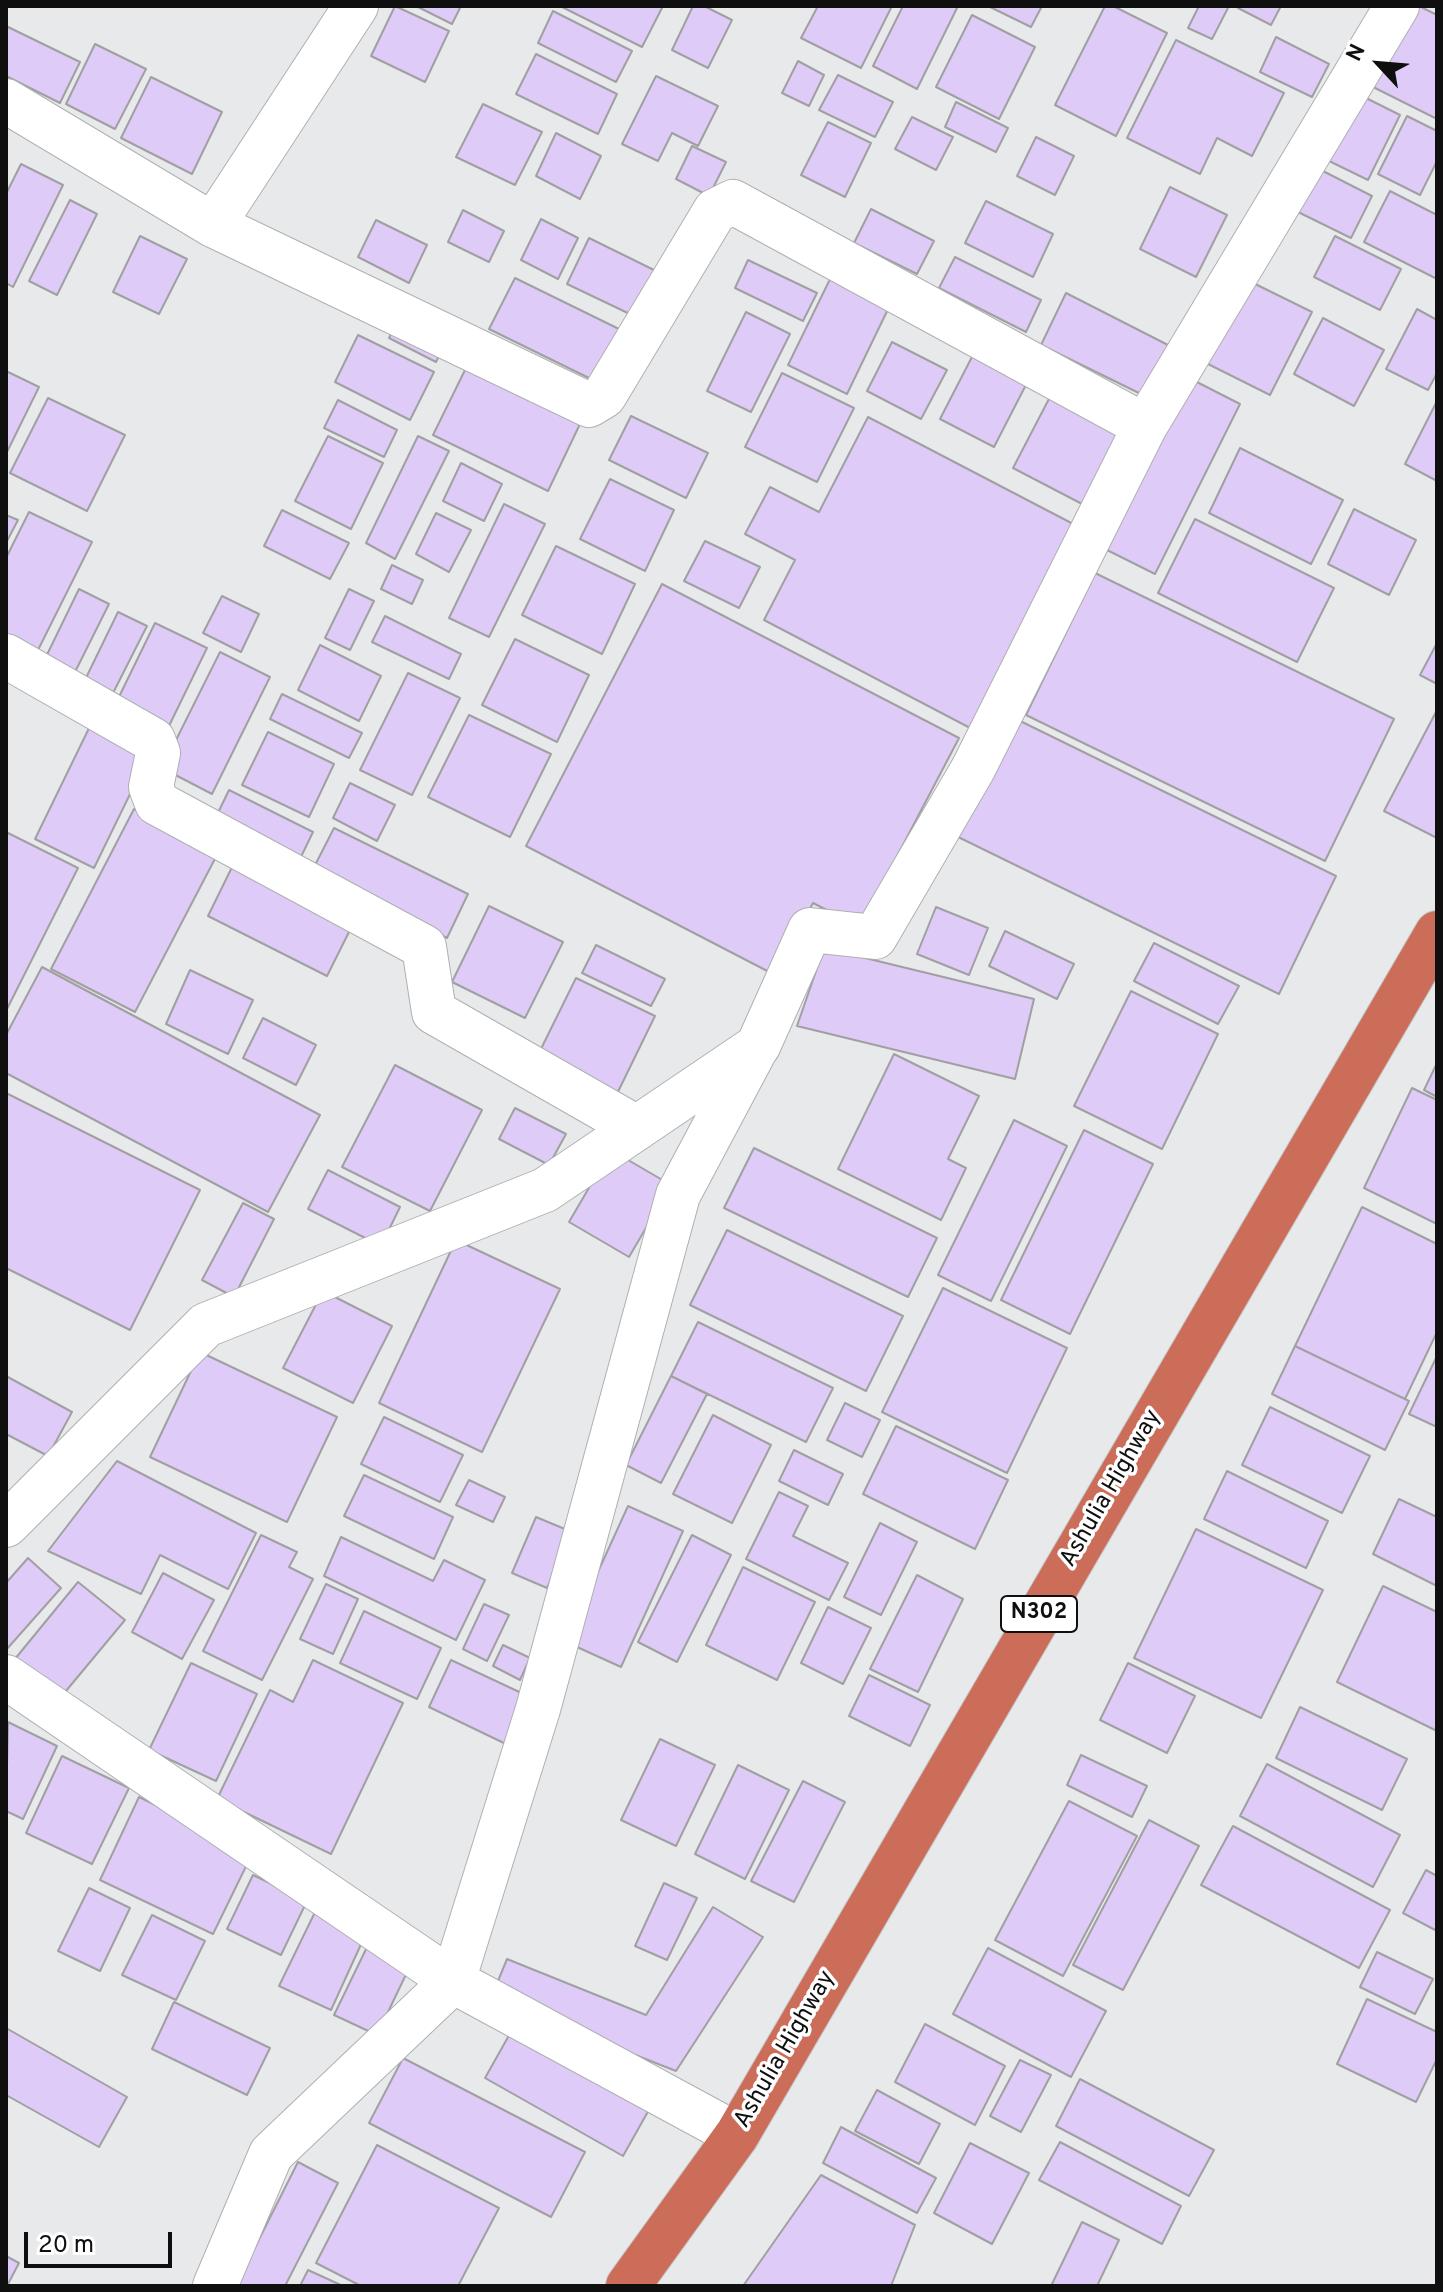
<!DOCTYPE html>
<html>
<head>
<meta charset="utf-8">
<style>
	body { margin:0 }
	#map { position:relative; width:1443px; height:2292px; overflow:hidden; background:#e8e9eb; font-family:Overpass,sans-serif }
	canvas { display:block }
	.frame { position:absolute; inset:0; border:8px solid #0f0f10; pointer-events:none }
	.north { position:absolute; left:1339px; top:24px; width:80px; height:80px; -webkit-text-stroke:6px #fff; paint-order:stroke; rotate:296deg; font-size:22px; font-weight:700; line-height:32px; text-align:center; color:#0f0f10 }
	.north::after { content:''; display:block; margin:auto; width:28px; height:36px; background:#0f0f10; clip-path:polygon(50% 0,100% 100%,50% 72%,0 100%) }
	.scale { position:absolute; left:24px; top:2232px; width:148px; height:36px; box-sizing:border-box; border:4px solid #0f0f10; border-top:0; padding-left:10px; font-size:24px; line-height:28px; white-space:nowrap; color:#0f0f10; -webkit-text-stroke:6px #fff; paint-order:stroke }
</style>
</head>
<body>
<div id="map">
<canvas width="1443" height="2292"></canvas>
<div class="frame"></div>
<div class="north">N</div>
<div class="scale">20 m</div>
</div>
<script>
const ctx = document.querySelector('canvas').getContext('2d');
ctx.lineJoin = 'round';
function fillPath(path, color) {
  ctx.fillStyle = color;
  ctx.fill(path, 'evenodd');
}
function toPath(rows) {
  const path = new Path2D();
  for (const r of rows) {
    path.moveTo(r[0], r[1]);
    for (let i = 2; i < r.length; i += 2) path.lineTo(r[i], r[i + 1]);
  }
  return path;
}
function stroke(path, color, width, dash) {
  ctx.strokeStyle = color;
  ctx.lineWidth = width;
  ctx.lineCap = dash ? 'butt' : 'round';
  ctx.setLineDash(dash || []);
  ctx.stroke(path);
}
function drawText(font, color, halo, rows, align = 'center') {
  ctx.font = font + ' Overpass,sans-serif';
  ctx.lineWidth = 7;
  ctx.setLineDash([]);
  ctx.textBaseline = 'middle';
  ctx.strokeStyle = halo;
  ctx.fillStyle = color;
  for (const [text, x, y, turn = 0] of rows) {
    ctx.save();
    ctx.translate(x, y);
    ctx.rotate((+turn || 0) * Math.PI / 180);
    ctx.textAlign = isNaN(turn) ? turn : align;
    if (halo) ctx.strokeText(text, 0, 0);
    ctx.fillText(text, 0, 0);
    ctx.restore();
  }
}
const building = toPath([
	[395,6,449,31,425,82,371,56,395,6],
	[416,6,461,6,452,24,416,6],
	[560,6,663,6,642,47,560,6],
	[693,6,704,6,732,20,708,68,672,50,693,6],
	[818,6,892,6,861,68,801,38,818,6],
	[903,6,958,6,917,89,873,66,903,6],
	[988,6,1042,6,1031,27,988,6],
	[1105,6,1113,6,1167,33,1116,136,1055,105,1105,6],
	[1199,6,1229,6,1212,39,1188,28,1199,6],
	[1240,6,1281,6,1271,25,1238,8,1240,6],
	[1419,6,1437,15,1437,119,1367,84,1419,6],
	[553,11,632,51,616,82,538,43,553,11],
	[972,15,1035,47,999,119,936,87,972,15],
	[6,26,80,62,60,103,6,76,6,26],
	[1276,37,1329,64,1312,97,1260,72,1276,37],
	[1176,40,1284,93,1252,156,1217,138,1200,174,1127,138,1176,40],
	[95,44,146,69,115,129,66,104,95,44],
	[536,54,617,94,598,134,516,94,536,54],
	[798,61,824,75,809,106,782,93,798,61],
	[838,75,893,102,875,137,819,110,838,75],
	[656,76,718,106,698,146,672,133,658,161,622,144,656,76],
	[151,77,222,112,192,174,121,138,151,77],
	[1358,94,1400,115,1368,180,1325,159,1358,94],
	[956,102,1008,128,996,152,945,127,956,102],
	[483,104,542,132,515,185,456,157,483,104],
	[1407,116,1437,131,1437,161,1420,195,1378,174,1407,116],
	[912,117,953,137,936,170,895,149,912,117],
	[828,122,871,143,845,197,801,175,828,122],
	[556,133,601,156,580,199,536,176,556,133],
	[1036,137,1074,156,1055,195,1017,176,1036,137],
	[692,146,726,162,709,196,676,179,692,146],
	[21,164,63,185,13,287,6,283,6,194,21,164],
	[1319,169,1372,196,1351,238,1298,212,1319,169],
	[1170,187,1227,215,1196,277,1140,249,1170,187],
	[1390,191,1437,215,1437,279,1364,242,1390,191],
	[70,200,97,214,57,295,29,281,70,200],
	[986,201,1053,234,1033,277,965,243,986,201],
	[871,209,934,241,917,274,854,243,871,209],
	[463,210,504,231,489,262,448,242,463,210],
	[541,219,578,238,558,279,521,260,541,219],
	[376,220,427,245,409,283,358,257,376,220],
	[140,236,187,259,159,314,113,292,140,236],
	[1335,236,1401,269,1380,310,1314,277,1335,236],
	[589,238,654,270,632,315,567,284,589,238],
	[955,257,1041,300,1026,332,939,288,955,257],
	[748,260,817,293,803,321,735,288,748,260],
	[833,273,891,303,847,394,788,365,833,273],
	[1241,277,1312,312,1270,395,1200,360,1241,277],
	[515,278,619,329,593,380,489,329,515,278],
	[1066,293,1168,345,1143,395,1041,345,1066,293],
	[1417,309,1437,320,1437,373,1428,390,1386,369,1417,309],
	[746,312,790,334,751,412,707,391,746,312],
	[1323,318,1384,350,1354,406,1294,374,1323,318],
	[398,320,445,343,436,362,389,338,398,320],
	[358,335,434,372,410,420,335,382,358,335],
	[892,342,947,370,921,419,867,391,892,342],
	[975,351,1029,379,994,447,940,419,975,351],
	[466,368,580,424,548,491,433,435,466,368],
	[6,371,39,387,6,454,6,371],
	[782,373,854,408,817,482,745,447,782,373],
	[1191,379,1240,404,1155,574,1105,549,1191,379],
	[1051,395,1121,432,1084,505,1013,468,1051,395],
	[48,398,125,435,87,511,10,473,48,398],
	[338,400,397,430,384,457,324,428,338,400],
	[1437,401,1437,481,1405,464,1437,401],
	[631,416,708,453,686,498,609,460,631,416],
	[868,417,1079,527,974,730,764,620,795,560,745,534,770,487,819,512,868,417],
	[328,436,383,463,351,529,295,501,328,436],
	[418,436,449,451,395,559,366,543,418,436],
	[1240,448,1343,500,1311,564,1209,513,1240,448],
	[461,463,502,484,484,521,443,501,461,463],
	[610,479,674,510,645,571,580,539,610,479],
	[504,504,545,524,489,637,449,618,504,504],
	[1354,509,1416,540,1389,595,1328,564,1354,509],
	[282,510,349,543,330,579,264,546,282,510],
	[29,512,92,542,35,656,6,641,6,558,29,512],
	[436,513,471,530,449,572,416,554,436,513],
	[6,515,18,520,6,543,6,515],
	[1195,519,1334,588,1297,662,1158,593,1195,519],
	[705,541,760,567,739,608,684,581,705,541],
	[556,546,635,584,602,654,522,615,556,546],
	[392,565,423,580,412,604,381,589,392,565],
	[1095,573,1394,719,1325,861,1026,715,1095,573],
	[662,584,959,738,860,927,813,903,775,975,526,846,662,584],
	[79,589,109,604,69,684,40,669,79,589],
	[349,589,374,601,350,650,325,638,349,589],
	[222,596,259,614,241,652,203,633,222,596],
	[118,612,147,626,111,697,83,684,118,612],
	[385,616,461,654,449,679,372,642,385,616],
	[155,623,207,648,167,730,115,705,155,623],
	[515,639,589,675,557,742,482,705,515,639],
	[1437,643,1437,684,1420,675,1437,643],
	[320,645,381,676,359,721,298,690,320,645],
	[220,652,270,677,212,794,162,768,220,652],
	[408,673,460,698,412,795,360,770,408,673],
	[282,694,362,733,349,758,270,719,282,694],
	[1437,710,1437,838,1384,811,1437,710],
	[469,715,551,754,510,837,428,797,469,715],
	[1010,716,1336,876,1279,994,952,834,1010,716],
	[92,722,151,751,94,868,35,839,92,722],
	[268,732,334,764,309,817,242,785,268,732],
	[350,783,395,805,377,841,333,818,350,783],
	[229,790,313,832,298,863,214,821,229,790],
	[134,809,218,853,135,1012,51,969,134,809],
	[334,828,468,894,447,938,312,871,334,828],
	[6,832,78,868,6,1011,6,832],
	[236,859,355,920,327,976,208,916,236,859],
	[489,906,563,942,525,1018,452,982,489,906],
	[936,907,988,928,969,975,917,954,936,907],
	[1005,931,1074,964,1057,999,989,966,1005,931],
	[1154,943,1239,986,1218,1024,1134,981,1154,943],
	[596,945,665,979,651,1006,582,973,596,945],
	[824,948,1034,999,1015,1079,797,1026,824,948],
	[42,967,320,1115,268,1212,6,1073,6,1035,42,967],
	[190,970,253,1000,228,1054,166,1024,190,970],
	[576,978,655,1016,613,1102,534,1063,576,978],
	[1131,991,1218,1034,1162,1149,1074,1106,1131,991],
	[263,1018,316,1045,296,1085,243,1058,263,1018],
	[894,1054,979,1096,948,1159,966,1168,941,1220,838,1169,894,1054],
	[1437,1063,1437,1097,1424,1090,1437,1063],
	[395,1065,482,1110,430,1211,342,1167,395,1065],
	[1412,1088,1437,1100,1437,1224,1364,1188,1412,1088],
	[6,1093,200,1190,130,1330,6,1268,6,1093],
	[515,1108,566,1134,549,1165,499,1139,515,1108],
	[1014,1120,1067,1146,991,1301,938,1275,1014,1120],
	[1084,1130,1153,1164,1070,1334,1001,1300,1084,1130],
	[754,1148,937,1238,908,1297,724,1208,754,1148],
	[611,1150,671,1185,629,1257,569,1222,611,1150],
	[328,1170,400,1207,381,1246,308,1209,328,1170],
	[243,1203,274,1219,234,1297,202,1280,243,1203],
	[1362,1207,1437,1244,1437,1332,1405,1399,1295,1346,1362,1207],
	[727,1230,903,1316,866,1391,690,1305,727,1230],
	[456,1240,560,1289,482,1452,379,1403,456,1240],
	[943,1288,1067,1348,1007,1473,882,1412,943,1288],
	[323,1291,392,1326,353,1403,283,1368,323,1291],
	[698,1322,833,1388,806,1442,671,1376,698,1322],
	[1295,1346,1409,1401,1385,1450,1272,1394,1295,1346],
	[200,1352,337,1417,287,1522,150,1457,200,1352],
	[1437,1356,1437,1427,1409,1414,1437,1356],
	[6,1376,72,1412,48,1456,6,1434,6,1376],
	[671,1376,707,1394,661,1483,626,1465,671,1376],
	[845,1403,880,1420,862,1457,827,1440,845,1403],
	[1270,1407,1370,1456,1342,1513,1242,1465,1270,1407],
	[713,1415,771,1445,732,1523,673,1494,713,1415],
	[384,1417,463,1455,440,1502,361,1464,384,1417],
	[896,1426,1008,1480,975,1549,863,1494,896,1426],
	[794,1450,843,1474,828,1505,779,1481,794,1450],
	[117,1461,256,1533,228,1589,160,1555,141,1594,48,1551,117,1461],
	[1227,1471,1328,1521,1306,1568,1204,1519,1227,1471],
	[364,1475,453,1517,434,1559,344,1516,364,1475],
	[469,1480,505,1497,493,1522,456,1505,469,1480],
	[779,1492,808,1506,793,1536,848,1563,829,1600,746,1559,779,1492],
	[1399,1499,1437,1517,1437,1586,1373,1554,1399,1499],
	[628,1506,683,1531,621,1667,566,1642,628,1506],
	[536,1517,572,1532,547,1588,512,1573,536,1517],
	[880,1523,917,1542,881,1615,844,1597,880,1523],
	[1196,1529,1323,1590,1261,1718,1134,1658,1196,1529],
	[261,1535,297,1552,289,1567,313,1579,262,1680,203,1651,261,1535],
	[692,1535,731,1555,677,1662,638,1642,692,1535],
	[341,1537,433,1581,444,1560,485,1580,456,1640,324,1576,341,1537],
	[28,1558,61,1588,6,1650,6,1583,28,1558],
	[743,1567,815,1602,777,1680,706,1645,743,1567],
	[163,1573,214,1600,182,1659,132,1632,163,1573],
	[917,1575,963,1599,918,1692,870,1669,917,1575],
	[78,1582,125,1620,56,1703,10,1665,78,1582],
	[326,1584,358,1599,333,1654,300,1639,326,1584],
	[1383,1586,1437,1612,1437,1731,1337,1682,1383,1586],
	[484,1604,509,1615,487,1661,463,1649,484,1604],
	[828,1607,871,1628,843,1684,801,1663,828,1607],
	[364,1611,441,1648,417,1699,340,1663,364,1611],
	[503,1645,530,1658,520,1680,493,1666,503,1645],
	[313,1660,403,1703,331,1854,217,1799,270,1690,293,1702,313,1660],
	[451,1660,530,1697,508,1745,429,1707,451,1660],
	[191,1663,257,1694,216,1781,149,1750,191,1663],
	[1128,1663,1195,1696,1167,1753,1100,1720,1128,1663],
	[869,1675,930,1705,910,1746,849,1716,869,1675],
	[1300,1707,1407,1759,1382,1810,1276,1758,1300,1707],
	[8,1722,57,1746,23,1819,6,1811,8,1722],
	[660,1739,715,1765,676,1846,621,1820,660,1739],
	[1081,1755,1147,1786,1132,1817,1067,1785,1081,1755],
	[62,1756,129,1788,92,1864,26,1833,62,1756],
	[1267,1764,1400,1835,1373,1887,1240,1816,1267,1764],
	[738,1765,789,1790,745,1879,695,1854,738,1765],
	[803,1781,845,1802,794,1902,751,1881,803,1781],
	[139,1797,253,1852,213,1934,100,1880,139,1797],
	[1069,1801,1137,1836,1063,1976,995,1940,1069,1801],
	[1149,1820,1199,1846,1123,1990,1073,1965,1149,1820],
	[1233,1826,1390,1910,1359,1968,1201,1885,1233,1826],
	[1426,1870,1437,1876,1437,1931,1403,1913,1426,1870],
	[253,1875,307,1901,281,1955,227,1929,253,1875],
	[664,1883,697,1898,667,1960,635,1946,664,1883],
	[89,1888,130,1908,100,1971,58,1951,89,1888],
	[318,1906,368,1929,331,2010,279,1986,318,1906],
	[713,1907,763,1937,676,2071,491,1998,507,1959,646,2015,713,1907],
	[152,1915,205,1941,176,2000,122,1975,152,1915],
	[369,1943,411,1964,377,2035,334,2015,369,1943],
	[988,1948,1106,2011,1071,2077,953,2014,988,1948],
	[1377,1952,1433,1979,1415,2014,1360,1987,1377,1952],
	[1367,1999,1437,2032,1437,2059,1416,2102,1337,2064,1367,1999],
	[174,2002,270,2048,247,2095,152,2049,174,2002],
	[925,2024,1005,2066,975,2125,895,2082,925,2024],
	[6,2028,127,2097,99,2147,6,2095,6,2028],
	[512,2030,650,2108,623,2156,485,2078,512,2030],
	[403,2058,585,2152,551,2217,369,2123,403,2058],
	[1020,2060,1051,2075,1021,2132,990,2116,1020,2060],
	[1080,2079,1214,2150,1189,2196,1056,2126,1080,2079],
	[877,2090,940,2124,919,2164,855,2131,877,2090],
	[841,2127,936,2178,917,2213,823,2163,841,2127],
	[1060,2142,1181,2206,1162,2244,1039,2180,1060,2142],
	[970,2143,1029,2173,992,2244,934,2213,970,2143],
	[377,2145,499,2208,458,2286,361,2286,316,2263,377,2145],
	[298,2162,338,2183,285,2286,238,2286,236,2285,298,2162],
	[821,2175,915,2225,891,2286,743,2286,821,2175],
	[1082,2222,1119,2240,1097,2286,1051,2286,1082,2222],
	[6,2256,19,2263,7,2286,6,2286,6,2256],
	[308,2270,343,2286,300,2286,308,2270]
]);
fillPath(building, '#decbf7');
stroke(building, '#a09fa2', 2);
const minor = toPath([
	[6,101,213,225,589,405,604,396,715,211,733,202,1145,426],
	[213,225,356,6],
	[6,656,153,740,158,753,151,787,157,803,424,947,434,1012,637,1128],
	[6,1525,206,1325,545,1190,758,1046,810,930,875,937,973,769,1145,426,1397,6],
	[6,1677,453,1981,737,2135],
	[215,2286,271,2154,453,1981,538,1709,678,1195,754,1052]
]);
const highway = toPath([
	[628,2286,737,2135,1437,933]
]);
stroke(minor, '#afb0b2', 46);
stroke(highway, '#c5c5c6', 46);
stroke(minor, '#fff', 44);
stroke(highway, '#cc6d5a', 44);
for (const [x, y, w] of [
	[1039,1614,76]
]) {
  const box = new Path2D();
  box.roundRect(x - w / 2, y - 18, w, 36, 6);
  ctx.fillStyle = '#fff';
  ctx.fill(box);
  stroke(box, '#0f0f10', 2);
}
drawText('bold 22px', '#0f0f10', null, [
	["N302",1039,1614]
]);
drawText('24px', '#0f0f10', '#fff', [
	["Ashulia Highway",1112,1489,-60],
	["Ashulia Highway",786,2050,-60]
]);
</script>
</body>
</html>
